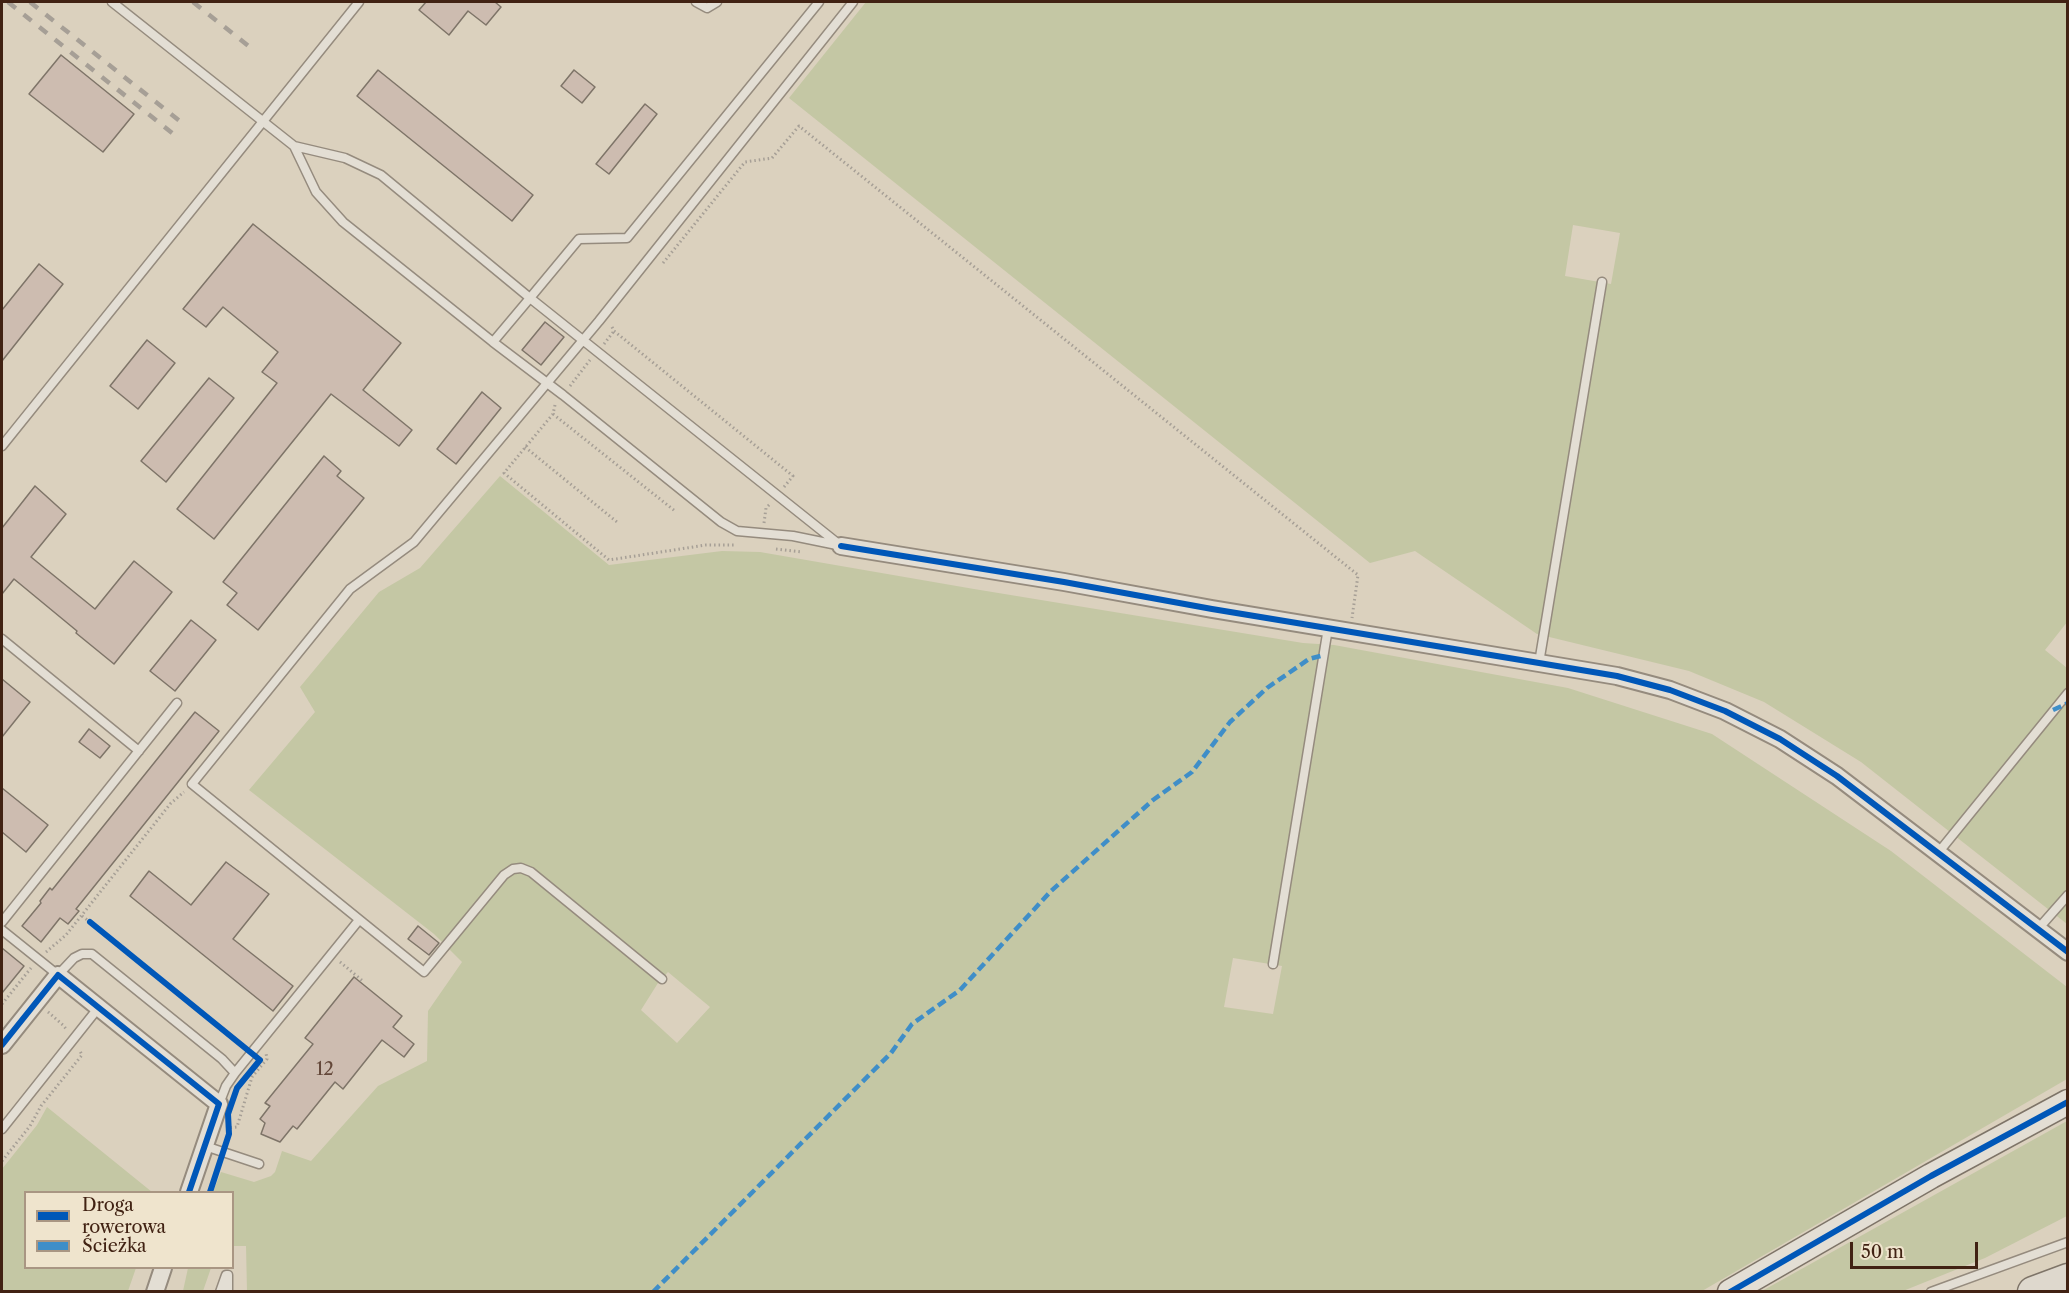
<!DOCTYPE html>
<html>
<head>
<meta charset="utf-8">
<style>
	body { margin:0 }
	#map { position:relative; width:2069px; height:1293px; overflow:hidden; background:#dbd1be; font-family:"Libre Caslon Text",serif }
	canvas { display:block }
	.frame { position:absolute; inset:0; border:3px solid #412213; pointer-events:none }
	.legend { position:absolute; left:24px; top:1191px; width:210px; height:78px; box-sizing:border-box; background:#efe4cd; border:2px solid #a99683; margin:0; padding:8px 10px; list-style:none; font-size:18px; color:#412213 }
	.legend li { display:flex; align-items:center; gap:12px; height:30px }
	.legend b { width:30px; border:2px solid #a99683 }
	.scale { position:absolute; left:1850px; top:1242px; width:128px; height:27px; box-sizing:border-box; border:3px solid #412213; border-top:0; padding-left:8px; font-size:18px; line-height:21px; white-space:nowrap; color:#412213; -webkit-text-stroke:4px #efe4cd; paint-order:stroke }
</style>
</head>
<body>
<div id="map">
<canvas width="2069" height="1293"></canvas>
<div class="frame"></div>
<ul class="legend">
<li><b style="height:8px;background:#0057b8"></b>Droga rowerowa</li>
<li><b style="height:8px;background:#3f8ec8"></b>Ścieżka</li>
</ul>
<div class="scale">50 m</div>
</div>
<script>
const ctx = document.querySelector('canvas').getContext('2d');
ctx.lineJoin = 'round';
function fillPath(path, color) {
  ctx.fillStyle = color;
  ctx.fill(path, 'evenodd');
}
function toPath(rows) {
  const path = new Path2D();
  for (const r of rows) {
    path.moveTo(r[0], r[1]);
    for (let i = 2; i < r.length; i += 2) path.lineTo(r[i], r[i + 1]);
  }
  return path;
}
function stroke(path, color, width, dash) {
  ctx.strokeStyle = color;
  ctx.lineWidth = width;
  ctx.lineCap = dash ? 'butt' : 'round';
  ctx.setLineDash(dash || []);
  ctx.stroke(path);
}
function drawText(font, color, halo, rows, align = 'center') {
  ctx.font = font + ' "Libre Caslon Text",serif';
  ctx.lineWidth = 5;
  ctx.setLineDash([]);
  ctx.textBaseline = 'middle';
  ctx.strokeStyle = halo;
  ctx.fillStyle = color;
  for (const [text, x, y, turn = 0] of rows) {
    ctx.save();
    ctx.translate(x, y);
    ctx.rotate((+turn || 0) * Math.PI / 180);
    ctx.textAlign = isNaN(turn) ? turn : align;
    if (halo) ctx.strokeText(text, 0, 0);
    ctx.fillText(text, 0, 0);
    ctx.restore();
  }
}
fillPath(toPath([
	[866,2,2067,2,2068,621,2045,650,2067,668,2067,924,1861,762,1764,702,1689,671,1537,634,1415,551,1370,563,789,98],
	[1573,225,1620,233,1611,284,1565,276],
	[500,476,609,565,722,551,760,552,974,589,1303,643,1334,645,1568,688,1712,734,1891,851,2067,987,2067,1079,1702,1291,247,1291,246,1246,233,1246,232,1192,213,1192,221,1172,254,1182,271,1176,275,1172,282,1151,311,1161,378,1086,427,1061,428,1011,462,962,434,934,249,790,315,712,300,687,379,592,420,568],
	[1233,958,1282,966,1273,1014,1224,1007],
	[668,972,710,1007,677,1043,641,1010,658,983],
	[47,1107,152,1192,26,1192,26,1268,136,1268,128,1291,2,1291,2,1169,37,1125],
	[2067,1121,2067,1216,1985,1258,1903,1291,1762,1291],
	[188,1268,211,1268,203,1291,183,1291]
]), '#c4c7a4');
const building = toPath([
	[426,2,495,2,501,7,486,25,468,11,449,35,419,10,426,2],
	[61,55,134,114,103,152,29,94,61,55],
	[378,70,533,195,512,221,357,96,378,70],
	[574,70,595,87,582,103,561,86,574,70],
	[645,104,657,114,609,174,596,164,645,104],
	[253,224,401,343,363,390,412,430,399,446,331,394,214,539,177,509,277,383,262,372,278,352,223,307,206,327,183,309,253,224],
	[39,264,63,284,2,361,2,310,39,264],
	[545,322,564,337,541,365,522,350,545,322],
	[147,340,175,363,138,409,110,386,147,340],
	[209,378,234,398,166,482,141,461,209,378],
	[482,392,501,408,456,464,437,449,482,392],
	[324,456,341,471,337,476,364,498,258,630,227,605,237,593,223,582,324,456],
	[35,486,66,514,31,557,95,609,134,561,172,592,114,664,76,633,77,631,14,579,2,594,2,528,35,486],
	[191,620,216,640,175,691,150,671,191,620],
	[2,679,30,702,2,737,2,679],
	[195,712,219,731,76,909,79,911,68,924,60,918,41,942,22,926,41,903,40,901,50,888,52,890,195,712],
	[89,729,110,746,100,758,79,742,89,729],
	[2,788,48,825,26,852,2,832,2,788],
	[226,862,269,894,233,939,293,986,273,1011,130,896,149,871,191,905,226,862],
	[418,926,439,943,429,955,408,939,418,926],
	[2,948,24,966,2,993,2,948],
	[354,977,402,1016,393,1027,414,1044,404,1057,382,1040,343,1089,335,1082,297,1129,293,1126,280,1142,261,1134,265,1123,260,1119,270,1106,265,1103,313,1044,305,1038,354,977]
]);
fillPath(building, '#cdbcb0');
stroke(building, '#7e7468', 1.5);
const lane = toPath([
	[112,2,294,146,345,158,381,175,530,298,493,342,343,222,316,192,294,146],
	[696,2,707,8,717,2],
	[819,2,627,238,579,239,530,298,841,546],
	[493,342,563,395,721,522,737,531,793,536,837,545],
	[2,446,359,2],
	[2,639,139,751],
	[1539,663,1602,282],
	[1938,853,2068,693],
	[2,922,177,703],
	[2038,929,2068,895],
	[2,930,58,975,74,958,82,954,92,954,222,1059,235,1073],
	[1273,964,1328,628],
	[662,979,531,872,521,868,513,869,504,875,424,972,192,784,350,589,414,542,599,321,853,2],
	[219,1104,226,1086,235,1073,359,920],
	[2,1129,99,1007],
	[205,1146,259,1164],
	[220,1292,226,1275,228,1275,228,1292],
	[1931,1292,2068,1242]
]);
const street = toPath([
	[841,546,1064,582,1212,609,1539,663,1617,676,1670,690,1725,711,1780,739,1837,776,2068,952],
	[2,1045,58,975,219,1104,189,1192],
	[155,1292,163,1268]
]);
const secondary = toPath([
	[1730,1292,1931,1176,2068,1102]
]);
const highway = toPath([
	[2033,1292,2068,1279]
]);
stroke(lane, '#958b7e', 11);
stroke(street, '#958b7e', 20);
stroke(secondary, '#7e7468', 27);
stroke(highway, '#7e7468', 33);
stroke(toPath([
	[663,263,745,162,772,158,799,126,1358,575,1352,618],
	[612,327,614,331,793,476,784,487],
	[604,344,614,331],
	[570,386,590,360],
	[555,405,553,414,504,473,609,560,706,545,736,545],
	[553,414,675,511],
	[525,447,617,522],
	[764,523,766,508,770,504],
	[776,549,802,552],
	[82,916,90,922],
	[46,952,66,935,171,803,184,792],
	[340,962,364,982],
	[2,1004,31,968],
	[48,1012,63,1025,67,1030],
	[226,1128,237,1127,252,1077,267,1059,266,1053],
	[2,1161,30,1126,41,1106,82,1055,80,1051]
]), '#a69f96', 3, [1.5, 3]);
stroke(lane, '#e3ded4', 8);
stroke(street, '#e3ded4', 16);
stroke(secondary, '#e3ded4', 24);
stroke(highway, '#ded8cd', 30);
stroke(toPath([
	[8,2,177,137],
	[30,2,186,126],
	[193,2,251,48]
]), '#a69f96', 4.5, [10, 10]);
stroke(toPath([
	[2053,710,2068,703],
	[653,1292,891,1053,912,1024,960,990,1051,891,1153,800,1192,772,1230,722,1267,688,1309,659,1324,655]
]), '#3f8ec8', 4.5, [9, 4.5]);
stroke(toPath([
	[841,546,1064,582,1212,609,1539,663,1617,676,1670,690,1725,711,1780,739,1837,776,2068,952],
	[90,922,260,1060,237,1088,228,1114,229,1134,210,1192],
	[2,1045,58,975,219,1104,189,1192],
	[1730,1292,1931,1176,2068,1102]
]), '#0057b8', 6);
drawText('18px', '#64483a', null, [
	["12",325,1070]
]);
</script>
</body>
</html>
